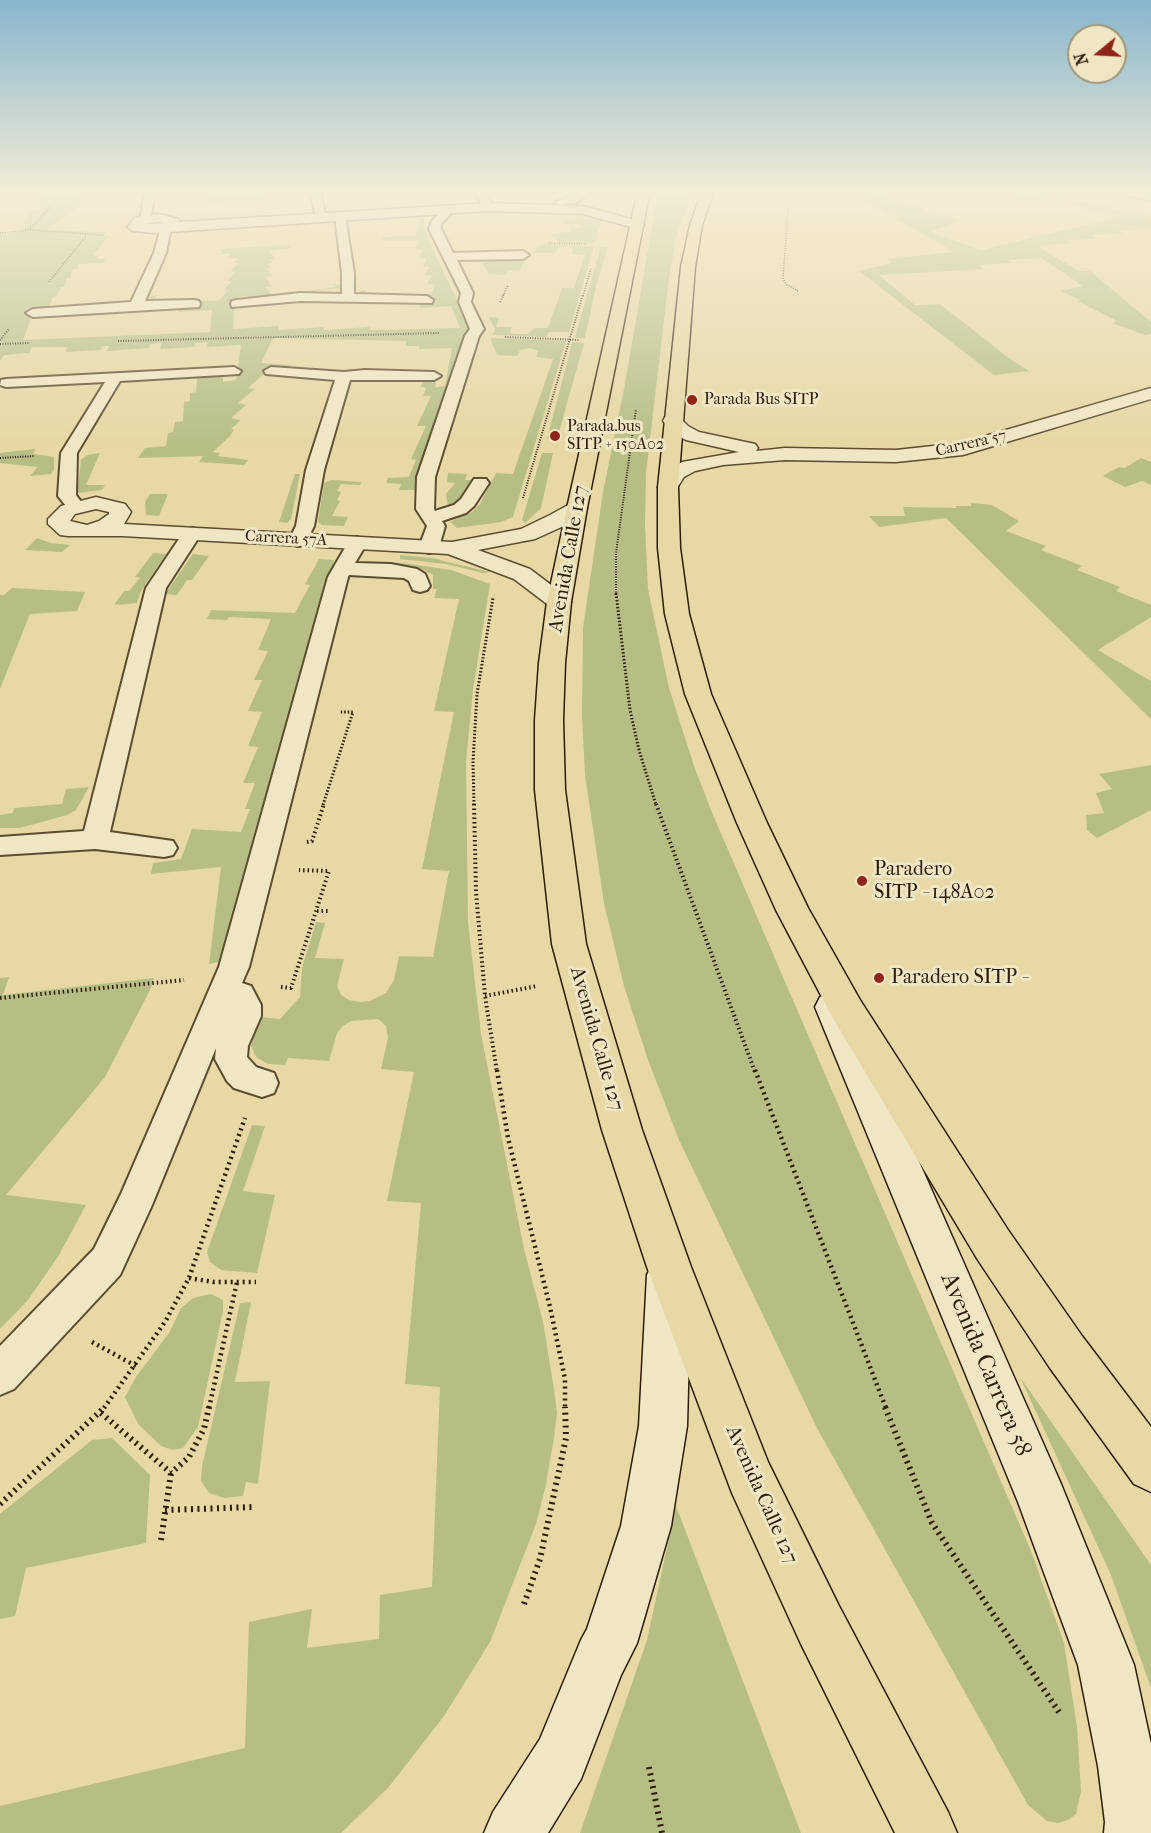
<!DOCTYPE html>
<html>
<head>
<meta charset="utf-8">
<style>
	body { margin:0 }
	#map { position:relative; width:1151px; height:1833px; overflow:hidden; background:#e7d8a5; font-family:"IM FELL French Canon",serif }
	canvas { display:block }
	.north { position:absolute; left:1067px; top:24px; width:60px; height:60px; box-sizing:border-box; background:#efe6c4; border:2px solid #a19679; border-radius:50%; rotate:252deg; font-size:16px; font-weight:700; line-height:24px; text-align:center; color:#2d1d09 }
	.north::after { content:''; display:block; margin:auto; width:21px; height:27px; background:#8f2418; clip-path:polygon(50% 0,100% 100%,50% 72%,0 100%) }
</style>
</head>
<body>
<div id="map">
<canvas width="1151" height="1833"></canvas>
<div class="north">N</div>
</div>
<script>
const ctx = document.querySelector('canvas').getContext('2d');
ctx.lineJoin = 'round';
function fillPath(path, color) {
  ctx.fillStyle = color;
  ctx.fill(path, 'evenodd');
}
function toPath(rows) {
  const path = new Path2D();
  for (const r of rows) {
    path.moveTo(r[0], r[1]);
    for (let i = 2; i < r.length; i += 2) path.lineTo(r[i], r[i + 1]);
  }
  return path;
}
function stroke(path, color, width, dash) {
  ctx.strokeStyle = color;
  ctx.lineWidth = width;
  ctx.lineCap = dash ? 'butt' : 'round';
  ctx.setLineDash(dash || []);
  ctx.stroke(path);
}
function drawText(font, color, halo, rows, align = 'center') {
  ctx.font = font + ' "IM FELL French Canon",serif';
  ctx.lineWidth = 6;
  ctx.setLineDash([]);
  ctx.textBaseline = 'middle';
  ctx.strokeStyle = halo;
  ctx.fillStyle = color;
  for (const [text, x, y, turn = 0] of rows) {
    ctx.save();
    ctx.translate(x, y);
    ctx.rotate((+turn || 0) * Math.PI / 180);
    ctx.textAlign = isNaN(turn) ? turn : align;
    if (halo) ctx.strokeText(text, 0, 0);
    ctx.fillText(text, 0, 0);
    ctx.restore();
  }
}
fillPath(toPath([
	[37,191,86,192,80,198,85,198,80,204,83,204,47,230,107,232,104,236,109,236,93,255,98,256,97,259,105,259,104,263,79,264,77,269,73,269,70,278,67,278,64,287,61,287,57,296,53,297,49,307,37,308,33,313,23,340,210,332,212,310,178,312,180,309,197,301,154,300,150,297,157,295,154,299,218,301,228,291,224,290,231,281,227,281,235,272,231,271,238,263,234,263,237,258,227,258,231,254,220,254,223,252,220,251,222,249,262,246,290,245,292,248,269,251,275,259,270,259,272,263,268,264,271,268,267,269,272,276,266,277,271,286,266,287,272,296,336,287,334,284,340,285,340,288,255,299,246,296,235,298,233,329,279,326,279,330,324,327,324,330,369,327,370,330,460,328,451,306,421,308,419,303,426,302,359,293,361,290,367,290,365,293,431,294,435,285,427,284,431,276,425,275,429,267,423,267,427,258,419,258,423,250,415,249,419,241,381,241,384,237,416,236,417,222,423,218,429,218,424,220,424,227,430,243,471,330,466,331,415,490,399,490,401,484,386,483,388,478,409,477,416,460,411,459,426,426,417,426,431,396,423,396,426,388,420,387,424,380,431,380,436,383,435,387,445,386,452,348,419,349,419,346,406,346,406,341,273,338,261,363,292,365,287,368,272,367,248,388,255,389,238,403,246,405,231,418,241,420,231,429,234,430,229,437,213,452,220,453,218,456,248,460,244,465,199,462,203,456,138,458,145,448,166,446,168,433,173,432,175,422,183,421,184,402,190,401,190,393,196,392,197,377,219,376,223,378,223,382,236,380,241,345,207,347,208,342,195,343,194,347,160,349,162,343,150,344,149,348,107,351,109,346,102,346,101,350,66,352,67,347,32,347,29,353,4,355,0,361,0,234,22,232,25,227,24,220,29,217,27,211,41,209],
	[219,191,258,191,252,191,247,197,267,197,268,200,205,204,204,196,210,196,210,193],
	[658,191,694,191,676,238,669,278,646,473,645,524,648,589,669,688,694,766,713,815,1031,1551,1064,1643,1077,1727,1081,1791,1076,1814,1068,1820,1058,1823,1047,1821,1028,1805,817,1428,679,1140,648,1060,624,986,604,903,585,775,582,715,583,628,603,492,624,389],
	[987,191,1033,191,1151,217,1151,229,1119,231,1124,234,1093,235,1097,239,1066,240,1070,243,1038,246,1078,271,1090,271,1151,322,1151,334,1145,335,1112,323,1117,321,1077,301,1081,300,1060,291,1083,286,1041,258,1008,260,1012,263,979,265,984,269,879,275,915,305,940,304,1010,359,1029,371,994,375,859,271,892,263,887,259,954,252,872,205,859,201,876,195,906,202,904,203,924,208,921,210,961,220,931,232,981,250,1116,218,1053,198,1027,203],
	[594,218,602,220,595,243,559,242,549,234,571,232,570,229,584,227,578,224,564,224,561,220],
	[544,244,594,246,569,332,549,332,546,337,493,335,495,329,489,318,491,317,499,318,496,327,512,327,510,332,514,334,528,334,534,328,548,328,562,288,574,288,585,255,572,254,573,249,569,247,558,248,555,253,532,253,537,247],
	[601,246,608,247,596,286,585,338,577,338,575,337],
	[502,259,520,260,524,261,520,270,509,271,505,275,489,274,482,263],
	[492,338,566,341,513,517,501,522,457,528,450,522,472,512,480,504,496,473,513,474,553,359,536,357,538,351,530,348,520,350,517,356,497,355,491,341],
	[574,342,584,343,557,439,547,439,572,343],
	[35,449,33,454,54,457,54,470,51,474,30,476,38,467,0,463,0,453],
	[100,453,86,485,105,485,102,490,77,493,81,460,87,455],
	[542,453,553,453,541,508,525,523,522,520],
	[1141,458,1151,462,1151,485,1142,481,1125,487,1103,476,1119,467,1125,468],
	[448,473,467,474,465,480,472,480,459,502,448,507,446,494,455,483,447,482],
	[295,474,300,474,291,519,287,523,279,522],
	[331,480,361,482,360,485,341,484,337,491,341,492,337,500,340,501,332,516,348,517,344,526,322,525,318,522,324,483],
	[150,494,168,494,159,516,146,515,145,502],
	[971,503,992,505,1019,521,1006,531,1046,546,1041,550,1082,566,1077,570,1120,587,1116,591,1151,605,1151,617,1098,650,1151,681,1151,719,946,518,879,527,869,516,905,516,903,507,956,508,956,506,971,506],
	[37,538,51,543,70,545,62,552,25,550],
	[153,553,166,554,141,591,137,603,114,605,124,591,129,591,140,578,135,577],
	[193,554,209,556,192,580,187,580,177,595,165,594],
	[400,555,432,558,490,572,483,573,446,564,400,559],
	[319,559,334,560,314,643,224,961,209,964,221,867,151,874,153,863,181,859,192,829,241,832,250,809,245,809,255,783,243,783,258,747,248,746,262,712,248,711,262,680,254,680,268,651,258,650,271,619,229,617,227,620,207,619,211,610,295,613,310,585,305,584],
	[395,562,451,570,490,584,473,690,466,762,468,922,481,1034,524,1249,543,1322,554,1389,557,1413,554,1438,545,1489,536,1524,490,1642,444,1716,388,1788,341,1833,0,1833,0,1806,245,1748,249,1622,312,1609,307,1648,379,1639,380,1595,432,1587,440,1387,405,1384,421,1203,387,1201,414,1072,381,1069,388,1038,386,1026,378,1019,351,1021,343,1026,337,1033,329,1061,288,1058,285,1065,268,1064,256,1057,251,1046,260,1017,280,1019,300,997,302,968,316,922,325,923,315,958,344,959,337,986,341,995,349,1000,361,1002,370,1001,386,993,394,980,399,956,433,957,449,871,422,869,454,712,434,711,459,599,434,598,437,589,433,589,433,575,420,568],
	[12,588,85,592,77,611,30,614,0,689,0,595,4,595],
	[1151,765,1151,810,1097,838,1087,830,1086,815,1104,813,1096,793,1112,789,1099,774],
	[89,787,76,810,67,815,20,828,0,828,0,815,13,813,14,808,62,804,66,789],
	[9,977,3,995,154,978,150,990,105,1077,6,1195,86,1205,59,1255,28,1300,0,1329,0,978],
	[252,1125,265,1126,243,1191,275,1195,257,1273,221,1270,210,1262,207,1252],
	[211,1294,223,1300,223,1311,198,1427,183,1448,172,1450,161,1446,138,1424,125,1397,136,1377,169,1333,181,1308,193,1298],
	[251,1302,235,1382,270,1381,258,1484,246,1482,243,1496,224,1498,209,1493,201,1481,202,1466,240,1303],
	[1020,1377,1151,1565,1151,1688,1111,1575],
	[112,1438,150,1475,146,1543,26,1568,15,1616,0,1619,0,1514,92,1440],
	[676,1506,801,1833,580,1833,647,1640]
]), '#b6be86');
const lane = toPath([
	[145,191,155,191,150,220,145,223,140,220,145,191],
	[310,191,320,191,326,217,325,219,321,220,316,217,310,191],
	[474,191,484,191,494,207,493,209,485,209,474,191],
	[584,191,589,194,577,202,560,205,555,202,584,191],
	[446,206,450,207,452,212,441,224,441,229,453,253,523,251,529,255,523,259,457,260,473,293,471,302,484,329,479,336,435,477,434,509,435,511,454,505,461,499,474,479,486,479,489,483,474,506,466,513,442,521,445,526,439,547,436,551,429,553,422,551,419,547,427,526,416,509,417,477,465,336,470,329,459,302,461,293,429,229,432,221,442,211,442,207,446,206],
	[340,213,345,216,354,273,354,294,427,296,433,300,432,303,300,301,232,307,231,304,232,301,237,300,300,293,342,294,342,273,335,216,340,213],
	[166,224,171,227,166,253,145,301,194,300,199,301,200,304,199,307,33,317,26,313,33,309,131,302,154,253,161,227,166,224],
	[234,367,241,371,239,374,120,381,77,453,76,495,85,507,82,511,76,512,70,511,58,496,61,453,105,382,6,387,0,385,1,380,6,379,234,367],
	[271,367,344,372,365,370,434,372,441,376,434,380,350,380,324,470,314,526,305,544,298,546,291,544,289,540,296,526,306,470,335,380,266,374,264,371,271,367],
	[192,528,199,530,201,534,166,588,110,832,173,841,177,848,173,855,164,857,95,849,0,855,0,837,84,831,146,588,185,530,192,528],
	[357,537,364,539,367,543,355,563,391,564,417,569,425,574,430,586,427,590,420,592,413,590,409,581,404,578,349,575,348,577,249,967,242,983,251,986,261,1005,261,1016,248,1046,247,1057,256,1067,274,1073,278,1083,274,1093,262,1097,234,1088,227,1081,215,1059,216,1048,152,1205,120,1275,14,1389,0,1395,0,1346,94,1249,121,1194,219,967,328,577,350,539,357,537]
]);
const street = toPath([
	[1115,191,1137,191,1151,193,1151,201,1117,193,1115,191],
	[489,203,583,206,642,222,644,225,638,229,583,214,489,211,154,233,133,231,127,227,135,218,159,214,178,219,180,222,489,203],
	[159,222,164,223,143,224,159,222],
	[1151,388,1151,399,963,455,896,462,785,460,723,465,695,471,684,477,675,491,661,491,658,487,669,469,682,462,739,452,686,440,674,434,663,421,665,417,672,415,679,417,688,426,699,432,755,444,758,448,756,451,785,448,896,450,961,443,1151,388],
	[96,497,125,504,131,512,124,524,452,542,521,529,550,515,570,504,577,502,584,504,587,508,566,525,535,539,478,550,530,569,567,597,571,602,567,607,559,609,551,607,514,579,448,554,122,536,68,536,60,535,48,524,48,519,61,506,96,497],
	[96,509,109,512,109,514,99,521,87,525,70,521,75,514,96,509]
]);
const secondary = toPath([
	[833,992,846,997,851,1007,1061,1484,1134,1665,1151,1744,1151,1833,1104,1833,1105,1822,1098,1766,1078,1665,1018,1502,815,1007,820,997,833,992],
	[669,1253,684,1260,691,1275,687,1426,671,1526,637,1643,621,1675,581,1779,548,1833,484,1833,493,1812,540,1739,581,1640,587,1629,621,1526,639,1426,647,1275,654,1260,669,1253]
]);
const primary = toPath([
	[638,191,650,191,587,508,571,602,565,663,563,720,565,790,586,944,642,1130,691,1267,768,1462,839,1606,948,1812,957,1833,895,1833,801,1644,732,1493,647,1267,602,1130,552,944,535,790,535,720,539,663,547,602,567,508,638,191],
	[702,191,714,191,702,225,695,267,678,487,680,548,689,614,711,694,767,823,808,908,860,1000,1008,1230,1082,1336,1151,1427,1151,1492,1134,1484,1050,1368,978,1260,834,1020,776,910,737,823,685,694,665,614,658,548,658,487,681,267,690,225,702,191]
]);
stroke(lane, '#5c4c30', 4);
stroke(street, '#5c4c30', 3);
stroke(secondary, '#2d1d09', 3);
stroke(primary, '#2d1d09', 3);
stroke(toPath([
	[789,198,783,278,786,284,798,291],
	[30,229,65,191],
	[0,233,30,230,104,235],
	[549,243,587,244],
	[49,282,86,236],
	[503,296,508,285],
	[583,296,591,269]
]), '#2d1d09', 1.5, [1, 1.5]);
stroke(toPath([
	[500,302,504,294],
	[505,337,579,340],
	[0,340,9,329],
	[118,341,440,333],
	[0,344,29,343],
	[0,458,35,456],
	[523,498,583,294],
	[616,595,616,553,636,409]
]), '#2d1d09', 2, [1, 1.5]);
stroke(toPath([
	[616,593,630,710,639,750,656,805],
	[323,805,353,712,339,712],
	[474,805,473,762,477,694,493,598]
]), '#2d1d09', 3, [1.5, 2]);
stroke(toPath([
	[474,804,476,892,485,996,497,1072],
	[656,804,755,1072],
	[307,842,312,841,324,804],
	[317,911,329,911],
	[281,987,291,988,329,871,299,870],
	[485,996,537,986],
	[0,998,184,980]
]), '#2d1d09', 4, [1.5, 3]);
stroke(toPath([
	[497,1070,508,1138,550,1307,565,1379,565,1408],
	[755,1070,886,1408],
	[189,1278,214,1282,256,1282],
	[92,1342,136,1366],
	[104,1408,165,1322,189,1278,245,1118],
	[209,1408,237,1282]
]), '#2d1d09', 4.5, [2, 4]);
stroke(toPath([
	[885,1407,932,1523,1059,1712],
	[101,1413,171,1473,189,1457,204,1429,209,1407],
	[0,1504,105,1407],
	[165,1510,255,1507],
	[161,1540,171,1473],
	[524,1604,540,1559,566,1438,565,1407],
	[649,1767,662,1833]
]), '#2d1d09', 6, [2, 4.5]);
fillPath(lane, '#efe6c4');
fillPath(street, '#efe6c4');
fillPath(secondary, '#efe6c4');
fillPath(primary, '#e7d8a5');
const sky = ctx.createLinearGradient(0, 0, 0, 447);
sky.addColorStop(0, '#87b6cd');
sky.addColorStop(0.43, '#f4edd6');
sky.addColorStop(1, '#f4edd600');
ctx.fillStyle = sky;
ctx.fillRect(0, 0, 1151, 447);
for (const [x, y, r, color] of [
	[692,400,6,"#8f2418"],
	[555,436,6,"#8f2418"],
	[862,881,6,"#8f2418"],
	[879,978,6,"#8f2418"]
]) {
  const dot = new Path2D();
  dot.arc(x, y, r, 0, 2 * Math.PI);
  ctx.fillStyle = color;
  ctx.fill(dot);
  stroke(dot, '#efe6c4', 2);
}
drawText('16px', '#2d1d09', '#efe6c4', [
	["Parada Bus SITP",704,400],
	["Parada.bus",567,427],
	["SITP + 150A02",567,445]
], 'left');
drawText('16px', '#2d1d09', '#efe6c4', [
	["Carrera 57",971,444,-13],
	["Carrera 57A",286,539,3]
]);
drawText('20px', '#2d1d09', '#efe6c4', [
	["Avenida Calle 127",569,559,-80],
	["Avenida Calle 127",596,1039,74],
	["Avenida Calle 127",761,1495,66]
]);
drawText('20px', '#2d1d09', '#efe6c4', [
	["Paradero",874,870],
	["SITP - 148A02",874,893],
	["Paradero SITP -",891,978]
], 'left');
drawText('24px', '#2d1d09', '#efe6c4', [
	["Avenida Carrera 58",985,1365,67]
]);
</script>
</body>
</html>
